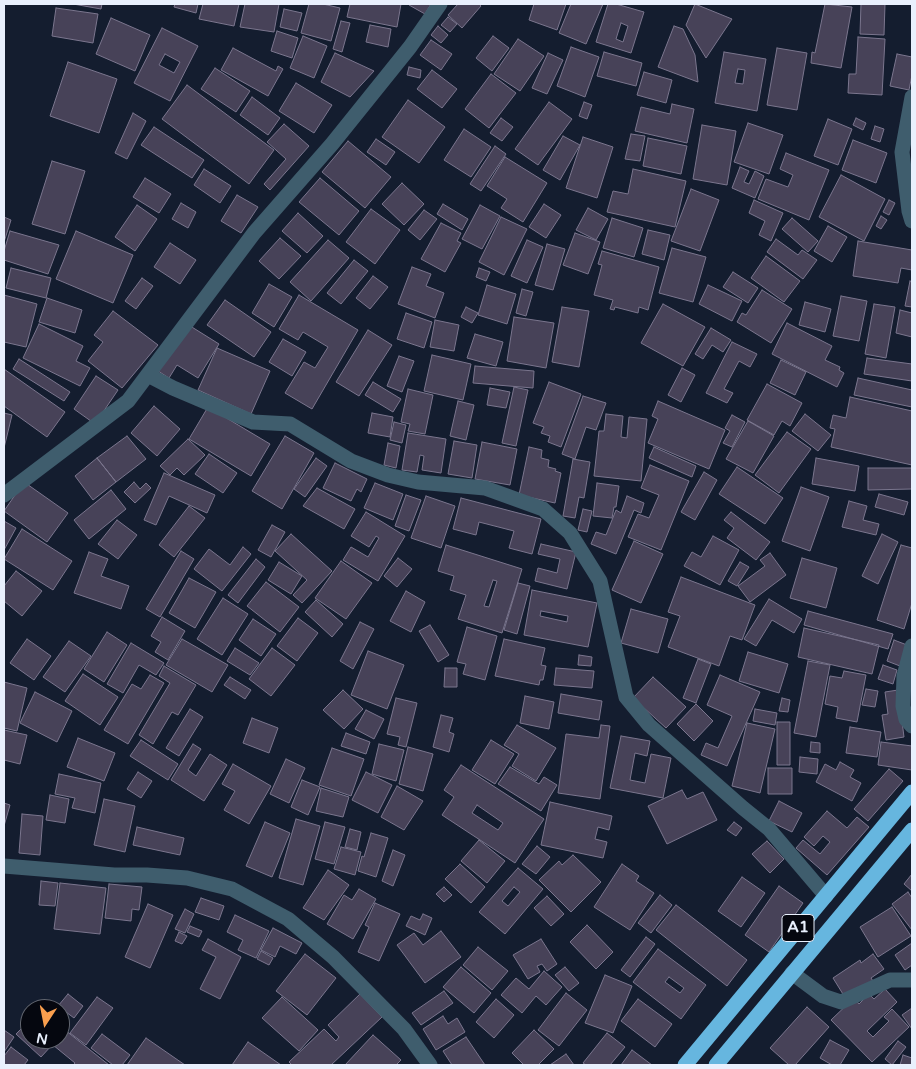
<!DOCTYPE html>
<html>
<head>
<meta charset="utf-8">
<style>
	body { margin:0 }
	#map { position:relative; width:916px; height:1069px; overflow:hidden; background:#141d2f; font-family:"Varela Round",sans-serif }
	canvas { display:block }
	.frame { position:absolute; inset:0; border:5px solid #e9f0fd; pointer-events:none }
	.north { position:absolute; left:20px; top:999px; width:50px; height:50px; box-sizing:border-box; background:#05070f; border:1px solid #60646e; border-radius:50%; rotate:191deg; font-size:14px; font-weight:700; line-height:20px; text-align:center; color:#e9f0fd }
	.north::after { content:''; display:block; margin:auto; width:18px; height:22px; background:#fa9f4e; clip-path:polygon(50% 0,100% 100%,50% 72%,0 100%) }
</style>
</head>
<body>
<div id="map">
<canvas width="916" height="1069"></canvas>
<div class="frame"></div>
<div class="north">N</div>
</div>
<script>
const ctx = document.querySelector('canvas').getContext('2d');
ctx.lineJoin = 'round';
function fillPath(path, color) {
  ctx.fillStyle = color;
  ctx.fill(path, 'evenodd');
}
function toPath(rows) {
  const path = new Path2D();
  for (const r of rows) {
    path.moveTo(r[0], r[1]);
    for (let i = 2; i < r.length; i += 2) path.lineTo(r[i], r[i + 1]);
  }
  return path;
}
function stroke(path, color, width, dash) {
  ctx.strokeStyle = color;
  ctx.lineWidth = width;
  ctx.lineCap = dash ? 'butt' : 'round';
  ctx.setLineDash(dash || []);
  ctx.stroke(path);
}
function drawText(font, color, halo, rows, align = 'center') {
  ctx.font = font + ' "Varela Round",sans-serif';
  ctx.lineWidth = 5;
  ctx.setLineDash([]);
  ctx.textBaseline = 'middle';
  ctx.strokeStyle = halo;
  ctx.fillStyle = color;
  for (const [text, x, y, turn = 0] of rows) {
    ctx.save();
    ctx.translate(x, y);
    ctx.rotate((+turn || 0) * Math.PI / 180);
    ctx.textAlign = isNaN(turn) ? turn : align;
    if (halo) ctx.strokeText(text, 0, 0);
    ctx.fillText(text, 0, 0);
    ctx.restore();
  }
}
const building = toPath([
	[73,4,102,4,101,9,73,4],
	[175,4,198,4,196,13,174,7,175,4],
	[203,4,239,4,234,26,199,19,203,4],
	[245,4,279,4,274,32,240,27,245,4],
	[309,4,323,4,340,8,331,41,301,33,309,4],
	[350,4,401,4,397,27,347,17,350,4],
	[410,4,431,4,425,14,409,5,410,4],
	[458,4,479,4,481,6,462,28,448,15,458,4],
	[534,4,566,4,557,30,529,20,534,4],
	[571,4,603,4,586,44,559,33,571,4],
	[608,4,616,4,644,12,631,53,596,42,608,4],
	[621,23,628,26,623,42,616,39,621,23],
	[695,4,732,19,706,58,686,25,695,4],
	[825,4,852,7,841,68,811,63,812,52,815,53,825,4],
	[861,4,885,4,884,35,860,34,861,4],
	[56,8,98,14,93,43,52,36,56,8],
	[284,9,302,13,297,31,280,27,284,9],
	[448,17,457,24,450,32,441,25,448,17],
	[111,18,150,35,135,71,96,54,111,18],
	[341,21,350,23,342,52,333,49,341,21],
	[370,25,391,29,388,47,366,42,370,25],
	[438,26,448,35,441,43,431,35,438,26],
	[674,26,683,29,695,55,698,82,658,67,674,26],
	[162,28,198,46,170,101,134,83,162,28],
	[165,54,180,62,174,73,159,65,165,54],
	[277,31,298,38,292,58,271,51,277,31],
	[303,36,327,46,314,78,290,68,303,36],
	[493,36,509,48,492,71,476,58,493,36],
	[858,37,885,39,882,95,848,93,849,74,856,74,858,37],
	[518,39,544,56,520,91,494,74,518,39],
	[431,40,452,54,441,70,420,55,431,40],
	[571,47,599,57,585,97,557,86,571,47],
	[233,48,276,71,278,66,283,69,268,96,221,70,233,48],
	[777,48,807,53,797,110,767,105,777,48],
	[604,52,642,63,636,86,597,76,604,52],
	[724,52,766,59,757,111,715,103,724,52],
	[738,69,745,70,743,84,735,83,738,69],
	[335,53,374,71,350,97,321,82,335,53],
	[548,53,563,60,547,94,532,88,548,53],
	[897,54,912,57,912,75,909,90,890,86,897,54],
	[68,62,117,79,99,133,50,116,68,62],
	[409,67,421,70,420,78,407,75,409,67],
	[215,68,250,91,236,112,201,89,215,68],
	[432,70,457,89,442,108,417,89,432,70],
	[644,72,672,80,666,103,637,95,644,72],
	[491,74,516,93,489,128,465,109,491,74],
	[296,83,332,105,314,133,279,111,296,83],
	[187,85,274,150,249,184,162,119,187,85],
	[252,97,280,118,268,135,240,115,252,97],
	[408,100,445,127,419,163,382,137,408,100],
	[549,102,572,119,538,165,515,149,549,102],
	[584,102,592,105,587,119,579,116,584,102],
	[672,104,694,109,687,143,635,131,641,107,670,114,672,104],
	[133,113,146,121,127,159,115,153,133,113],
	[501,118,513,127,502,141,490,133,501,118],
	[856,118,866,123,863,130,853,125,856,118],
	[828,119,852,129,838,165,814,156,828,119],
	[748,123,783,135,769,174,734,162,748,123],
	[284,124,309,146,270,190,264,184,286,159,267,142,284,124],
	[702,125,736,131,727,185,693,179,702,125],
	[875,126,884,129,880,142,871,139,875,126],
	[154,127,204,160,192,178,141,145,154,127],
	[464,129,491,147,471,177,444,160,464,129],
	[631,134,645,136,640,161,625,159,631,134],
	[563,136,580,145,560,180,543,170,563,136],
	[583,137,613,147,597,198,566,188,583,137],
	[648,138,687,146,681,174,643,166,648,138],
	[376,139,395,152,386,165,367,152,376,139],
	[853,140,887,153,876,183,842,170,853,140],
	[348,141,391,177,365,208,322,172,348,141],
	[495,146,506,154,481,191,470,184,495,146],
	[786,153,829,170,809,220,758,199,766,179,788,187,793,175,780,169,786,153],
	[505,157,547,183,523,222,501,208,507,199,487,186,505,157],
	[52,161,85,171,65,234,32,224,52,161],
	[740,167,749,171,744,182,749,184,755,171,764,176,755,198,732,188,740,167],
	[204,169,231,186,220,203,194,185,204,169],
	[633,169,686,181,675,227,607,212,613,191,628,194,633,169],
	[841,175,885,199,864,241,819,217,841,175],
	[145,178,171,194,159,213,133,197,145,178],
	[320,178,359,211,339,235,299,202,320,178],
	[402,183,424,204,404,225,382,204,402,183],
	[691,189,719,200,700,251,671,241,691,189],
	[237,195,258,207,241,233,221,221,237,195],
	[754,200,783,213,771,241,759,235,765,221,749,213,754,200],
	[889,200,895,203,889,215,883,212,889,200],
	[181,203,196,212,188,228,172,219,181,203],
	[443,204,468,219,462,230,437,214,443,204],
	[544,204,561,215,546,238,529,227,544,204],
	[137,205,157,219,135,251,115,237,137,205],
	[480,205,500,216,482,249,462,239,480,205],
	[588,208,608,219,596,240,576,230,588,208],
	[371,209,400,230,375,264,346,242,371,209],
	[424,210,437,219,420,240,408,230,424,210],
	[298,213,323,236,307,253,282,231,298,213],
	[881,216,887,220,881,229,876,226,881,216],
	[4,217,11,220,4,242,4,217],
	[501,217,527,229,504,275,479,262,501,217],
	[612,218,643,228,634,257,603,248,612,218],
	[792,218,818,241,808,252,782,229,792,218],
	[441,223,461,233,457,241,461,243,445,272,421,259,441,223],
	[828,226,847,237,832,262,814,251,828,226],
	[648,230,670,235,664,260,642,254,648,230],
	[10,231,59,245,48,274,4,260,4,251,10,231],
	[76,231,133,255,113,303,56,279,76,231],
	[575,233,600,242,588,274,563,265,575,233],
	[280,238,301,256,279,279,259,261,280,238],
	[776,239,798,255,802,250,817,260,803,279,767,252,776,239],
	[328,240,349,258,311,301,290,282,328,240],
	[527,240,543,247,527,283,511,276,527,240],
	[858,241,912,250,912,270,901,268,898,283,853,276,858,241],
	[170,243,196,260,180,284,154,267,170,243],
	[547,244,565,249,553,290,535,285,547,244],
	[672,248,706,257,693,302,659,293,672,248],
	[602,251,659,267,648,310,639,307,638,313,615,307,614,310,610,309,613,300,594,295,602,265,598,264,602,251],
	[766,256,800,281,784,302,751,278,766,256],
	[354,260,368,271,341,304,327,293,354,260],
	[412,267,431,274,426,286,444,293,435,318,398,304,412,267],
	[11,268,51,278,46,298,6,288,11,268],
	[479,268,490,272,486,281,476,277,479,268],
	[733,272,758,288,748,303,723,287,733,272],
	[373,276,388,287,370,309,356,298,373,276],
	[142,278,153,286,136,309,125,301,142,278],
	[910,281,912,282,912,307,905,306,910,281],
	[269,284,292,297,274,327,252,313,269,284],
	[487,285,516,294,507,324,478,315,487,285],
	[708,285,742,301,732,321,699,304,708,285],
	[522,289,533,292,526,316,516,313,522,289],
	[762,290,792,309,771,343,737,322,742,313,746,315,762,290],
	[4,295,37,304,26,347,4,342,4,295],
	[299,295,358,330,312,409,285,393,304,362,315,368,328,347,303,332,298,340,279,329,299,295],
	[841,296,867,301,859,341,833,336,841,296],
	[47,298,82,310,75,333,39,322,47,298],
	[225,300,271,332,254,357,207,325,225,300],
	[805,302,831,309,825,332,799,325,805,302],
	[663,304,705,327,683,366,641,343,663,304],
	[874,304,895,307,886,358,865,354,874,304],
	[466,307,478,313,472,323,461,317,466,307],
	[562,307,589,311,579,367,552,362,562,307],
	[900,310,912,313,912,337,896,333,900,310],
	[113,311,158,345,122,388,88,361,103,342,94,335,113,311],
	[406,313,432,322,424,348,397,339,406,313],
	[514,317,554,323,546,368,507,361,514,317],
	[435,320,459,325,454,351,430,347,435,320],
	[787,323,832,346,825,360,840,367,839,370,844,373,837,387,772,354,787,323],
	[39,324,83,346,76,361,90,368,80,386,23,358,39,324],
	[187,324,219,344,198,378,177,365,169,378,158,371,187,324],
	[711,328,731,340,723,352,712,345,703,359,695,354,711,328],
	[368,330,392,345,359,396,336,382,368,330],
	[475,334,503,342,496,366,467,358,475,334],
	[283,339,306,352,292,376,269,362,283,339],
	[732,342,757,354,750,367,739,361,724,389,733,393,727,403,706,393,732,342],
	[217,348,270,371,251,414,198,390,217,348],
	[432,355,471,364,463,400,424,391,432,355],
	[399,356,414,361,402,392,387,386,399,356],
	[867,358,912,364,912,381,864,374,867,358],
	[19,359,70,392,64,401,13,369,19,359],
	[781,360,806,372,795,395,770,383,781,360],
	[475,366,534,371,533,388,473,383,475,366],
	[682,368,695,375,681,402,668,395,682,368],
	[4,369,65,412,47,437,4,406,4,369],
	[96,376,118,390,95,424,74,409,96,376],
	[858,378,912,390,912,407,854,395,858,378],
	[373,382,401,399,393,412,365,395,373,382],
	[549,382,581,394,561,447,548,442,550,436,541,433,544,427,533,423,549,382],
	[767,384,802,403,790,426,782,421,774,435,747,420,767,384],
	[514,387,528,390,516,446,502,443,514,387],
	[490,388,510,392,506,408,487,405,490,388],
	[408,389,433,395,425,434,408,431,410,424,401,422,408,389],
	[583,396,606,403,596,430,586,427,575,459,562,454,583,396],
	[850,397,912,411,912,465,831,447,835,429,830,428,833,415,846,418,850,397],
	[458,401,474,405,466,440,450,436,458,401],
	[658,401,725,430,709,469,648,443,658,419,652,416,658,401],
	[154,406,180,429,157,456,131,433,154,406],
	[208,407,270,444,251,476,189,439,208,407],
	[4,413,12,415,4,448,4,413],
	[372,413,393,417,390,437,368,433,372,413],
	[606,414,623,416,621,437,627,438,629,417,647,419,641,481,594,476,599,431,604,431,606,414],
	[805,414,831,435,818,451,792,431,805,414],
	[732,415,745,422,732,447,723,443,730,431,725,428,732,415],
	[748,421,774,436,753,473,726,459,748,421],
	[394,422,406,425,402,443,390,440,394,422],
	[787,432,811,449,779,493,755,475,787,432],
	[408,433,446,439,441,473,422,470,424,456,420,455,417,472,402,470,408,433],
	[127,436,146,459,116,482,97,458,127,436],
	[285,436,314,453,282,509,252,491,285,436],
	[188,439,205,455,184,475,177,468,170,475,160,466,188,439],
	[454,441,477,445,472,478,448,474,454,441],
	[482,442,517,449,510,485,475,479,482,442],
	[388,443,400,446,396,468,384,465,388,443],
	[529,447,542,450,541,458,549,460,548,467,556,469,555,471,561,473,555,503,519,495,529,447],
	[654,447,696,466,692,477,649,458,654,447],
	[209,454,237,473,223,493,195,474,209,454],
	[97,458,116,482,93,500,75,476,97,458],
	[316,458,327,466,305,497,294,489,316,458],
	[816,458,859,466,855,491,812,484,816,458],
	[573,459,590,462,584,498,579,497,575,518,563,516,573,459],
	[335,463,367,479,361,492,357,489,351,501,323,488,335,463],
	[650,465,689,481,661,550,628,537,638,514,649,518,659,495,641,488,650,465],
	[737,467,783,498,765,524,719,494,737,467],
	[868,468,912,468,912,489,868,490,868,468],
	[704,472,717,480,695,520,681,512,704,472],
	[164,473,215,495,207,513,169,496,156,525,144,520,164,473],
	[24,482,68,513,47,542,4,511,24,482],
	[134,482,140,489,146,483,151,488,135,503,124,492,134,482],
	[375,483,403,494,393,520,364,508,375,483],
	[597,483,619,486,616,507,614,507,612,518,593,516,597,483],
	[801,487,829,497,810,551,782,541,801,487],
	[317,488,355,509,344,529,303,506,317,488],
	[111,490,126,509,89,539,74,520,111,490],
	[879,494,908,502,904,515,875,507,879,494],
	[406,495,421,500,409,531,395,526,406,495],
	[426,496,455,506,441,548,411,538,426,496],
	[627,496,644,503,641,513,634,510,616,554,591,544,596,532,606,535,616,510,621,513,627,496],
	[461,498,541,519,532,554,509,548,514,531,479,522,476,535,453,529,461,498],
	[849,501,867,506,863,520,879,524,876,535,842,527,849,501],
	[189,506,205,518,174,557,159,545,189,506],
	[583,509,592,511,587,532,578,530,583,509],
	[366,512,405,536,378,581,343,560,351,547,368,557,379,538,376,536,369,547,351,536,366,512],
	[731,512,770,542,756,560,727,538,734,528,724,520,731,512],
	[117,520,137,535,118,559,98,544,117,520],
	[4,521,16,528,4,550,4,521],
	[272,525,285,532,271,557,258,550,272,525],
	[22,529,72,561,53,590,4,559,22,529],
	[291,534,332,571,302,603,293,595,307,580,275,551,291,534],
	[882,534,898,542,878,584,862,576,882,534],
	[713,536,739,550,720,585,684,566,692,552,701,557,713,536],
	[634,541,663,554,641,603,612,590,634,541],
	[541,544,576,552,567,589,535,581,538,568,557,573,560,559,538,554,541,544],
	[446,545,522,569,502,633,458,619,466,595,450,590,454,576,438,571,446,545],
	[493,580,497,581,489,607,484,606,493,580],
	[901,545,912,548,912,603,904,629,877,620,901,545],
	[243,547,251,554,222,591,194,569,209,549,230,565,243,547],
	[181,551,194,559,160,617,146,609,181,551],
	[89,552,108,559,101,576,129,586,121,609,74,593,89,552],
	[770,553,786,575,750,602,738,586,765,566,760,560,770,553],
	[398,558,412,569,397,587,384,576,398,558],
	[802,558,837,568,826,608,790,598,802,558],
	[256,559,265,567,238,603,228,595,256,559],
	[341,561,372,583,346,619,315,598,341,561],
	[279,562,302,576,291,594,268,580,279,562],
	[740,562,749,567,737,586,728,581,740,562],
	[16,571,42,591,22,616,4,601,4,586,16,571],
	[681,577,755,605,742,640,730,636,719,666,668,647,680,616,668,612,681,577],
	[189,578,216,592,195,628,169,613,189,578],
	[266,582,299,607,280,632,247,606,266,582],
	[518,583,530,586,517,634,504,630,518,583],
	[532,590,597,603,588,647,524,635,532,590],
	[541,611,568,616,567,622,540,616,541,611],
	[406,591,425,602,411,632,390,621,406,591],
	[223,598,248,614,222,655,197,639,223,598],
	[769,599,802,619,794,633,772,620,756,646,744,639,769,599],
	[316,600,343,624,332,637,305,612,316,600],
	[631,609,668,619,658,653,621,643,631,609],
	[808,611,893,634,888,649,804,625,808,611],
	[162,617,185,631,168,660,155,652,161,642,151,636,162,617],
	[298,618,318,633,297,661,277,646,298,618],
	[253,619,276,634,261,656,239,640,253,619],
	[360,622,374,629,353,669,340,661,360,622],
	[430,625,449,655,438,662,419,631,430,625],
	[467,627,497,636,485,680,463,674,466,664,457,662,467,627],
	[804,628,879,645,872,674,798,657,804,628],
	[107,632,127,645,104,682,84,669,107,632],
	[27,639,51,656,34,680,10,663,27,639],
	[182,639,228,665,212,692,166,665,182,639],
	[504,639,545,648,541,665,546,666,543,680,540,680,539,685,495,676,504,639],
	[894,640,907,645,900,666,887,661,894,640],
	[69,641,91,656,65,692,43,677,69,641],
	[131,643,164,663,156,675,139,665,123,693,107,684,131,643],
	[235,648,259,663,250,675,227,661,235,648],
	[272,648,295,665,271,696,249,679,272,648],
	[368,651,404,665,387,709,351,695,368,651],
	[748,652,788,664,779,693,739,681,748,652],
	[579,655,592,657,591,666,578,665,579,655],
	[698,659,711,664,696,703,683,698,698,659],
	[808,661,830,665,816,737,794,733,808,661],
	[883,665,897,670,893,684,878,679,883,665],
	[164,666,196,685,178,715,172,712,153,744,139,735,170,683,159,676,164,666],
	[445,668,457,668,457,687,444,687,445,668],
	[556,668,594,671,592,688,554,685,556,668],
	[844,671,866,675,857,722,836,718,838,707,825,704,830,676,842,678,844,671],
	[83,674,118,697,100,725,65,701,83,674],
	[150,675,164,683,128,744,104,730,132,684,141,689,150,675],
	[720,675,760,692,727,766,701,755,706,743,718,748,732,716,707,705,720,675],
	[230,677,251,690,245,699,224,685,230,677],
	[653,677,686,707,666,728,633,698,653,677],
	[4,682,27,688,17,731,4,728,4,682],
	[866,689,878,691,875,707,862,705,866,689],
	[343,690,363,709,344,729,323,710,343,690],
	[898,690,904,737,886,740,882,715,888,714,885,692,898,690],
	[35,692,72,711,57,742,20,723,35,692],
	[561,694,602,701,599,720,558,713,561,694],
	[525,696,554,702,549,729,520,723,525,696],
	[396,698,417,703,406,747,398,745,400,737,387,734,396,698],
	[782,698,790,700,788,712,779,711,782,698],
	[696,704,713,721,694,741,677,724,696,704],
	[190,709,203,717,179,756,166,748,190,709],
	[755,709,777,713,775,725,753,721,755,709],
	[366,710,384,719,374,739,355,729,366,710],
	[441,715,453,718,449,732,454,734,449,752,433,747,441,715],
	[252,718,278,728,269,753,243,743,252,718],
	[777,722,790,722,790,765,777,765,777,722],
	[747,723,775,729,760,793,732,786,747,723],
	[517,725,556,748,536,781,512,766,519,754,504,745,517,725],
	[601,725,610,726,600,799,558,793,566,734,599,738,601,725],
	[850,727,881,732,877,757,846,753,850,727],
	[4,730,27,735,20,764,4,760,4,730],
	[346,733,370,742,366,754,341,746,346,733],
	[621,736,650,741,647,756,635,753,630,780,645,783,651,754,671,758,663,798,610,788,621,736],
	[78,738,115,753,104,781,67,767,78,738],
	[141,740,178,764,168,780,130,756,141,740],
	[491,740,514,754,495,784,472,770,491,740],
	[811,742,820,743,820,753,810,752,811,742],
	[881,742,912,746,912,770,878,765,881,742],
	[193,744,201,749,188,770,196,776,210,754,227,765,204,801,171,780,193,744],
	[379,744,404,750,396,781,372,774,379,744],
	[408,747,433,754,423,791,399,784,408,747],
	[332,748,364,759,351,796,319,785,332,748],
	[800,757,818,759,817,774,799,772,800,757],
	[286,759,305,768,289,803,270,794,286,759],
	[840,762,854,770,850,777,861,783,852,801,816,782,825,764,836,770,840,762],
	[233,764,271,786,249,824,224,810,235,791,222,784,233,764],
	[461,765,544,819,515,863,442,815,454,797,444,790,461,765],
	[477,805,503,823,498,830,472,813,477,805],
	[510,767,539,784,544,777,557,785,541,811,498,784,510,767],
	[768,768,792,768,792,794,768,794,768,768],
	[889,769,903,781,868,821,854,809,889,769],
	[138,772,152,781,141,798,127,789,138,772],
	[366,772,392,785,378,813,352,800,366,772],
	[59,774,101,783,95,813,72,808,75,798,55,794,59,774],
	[302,780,320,787,308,815,291,807,302,780],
	[397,786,423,801,404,830,381,817,397,786],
	[321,788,349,797,343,817,316,811,321,788],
	[682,790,687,799,703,792,717,820,667,844,648,806,682,790],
	[50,795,69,799,65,823,46,820,50,795],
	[104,799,135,806,125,852,94,845,104,799],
	[779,801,802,813,792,832,769,821,779,801],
	[550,802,612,816,609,830,598,827,595,839,607,842,603,858,541,845,550,802],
	[4,803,10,805,4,826,4,803],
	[827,811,847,828,857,817,869,827,827,875,796,848,803,840,820,854,830,842,823,836,814,846,804,837,827,811],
	[22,814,43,816,40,855,19,853,22,814],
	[296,819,320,826,303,885,279,878,296,819],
	[265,822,290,833,272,877,246,866,265,822],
	[325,822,345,827,334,864,315,859,325,822],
	[734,822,742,828,736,836,727,830,734,822],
	[137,827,184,838,180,855,133,845,137,827],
	[350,829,361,832,357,850,345,847,350,829],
	[371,833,388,838,376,877,358,871,362,856,364,857,371,833],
	[479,840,505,861,487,883,461,861,479,840],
	[767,841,784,859,770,873,752,854,767,841],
	[537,846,550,857,536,874,522,864,537,846],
	[341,847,361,852,355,875,334,869,341,847],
	[393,850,405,855,393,886,382,881,393,850],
	[573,855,601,882,571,912,539,880,559,861,562,865,573,855],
	[460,864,485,887,471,903,445,879,460,864],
	[622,864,639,876,636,881,654,893,630,930,594,907,622,864],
	[518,868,543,889,505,934,479,912,518,868],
	[514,887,520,892,508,906,502,901,514,887],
	[328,870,349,885,324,920,303,908,328,870],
	[912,874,912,891,904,884,912,874],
	[742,877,765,893,741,927,718,911,742,877],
	[41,881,58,883,55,906,39,905,41,881],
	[60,883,106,888,100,934,54,929,60,883],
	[109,884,142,887,139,910,132,909,131,921,105,918,109,884],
	[779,886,803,903,769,952,745,935,779,886],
	[444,887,452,895,444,902,436,894,444,887],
	[359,889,376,899,353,939,327,924,344,895,352,900,359,889],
	[908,892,912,898,912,930,892,904,908,892],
	[660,895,672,905,651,933,638,923,660,895],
	[547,896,564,914,551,926,534,908,547,896],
	[201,898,224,906,219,920,195,912,201,898],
	[375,903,400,914,379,961,358,952,369,927,365,925,375,903],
	[148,904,173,915,150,968,125,957,148,904],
	[676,905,747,960,727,986,656,930,676,905],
	[892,907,911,936,878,957,860,927,892,907],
	[185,909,194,914,185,933,175,929,185,909],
	[423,914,432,918,425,935,406,926,411,916,420,920,423,914],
	[235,915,269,931,256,958,238,950,243,940,227,932,235,915],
	[587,925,613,952,596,969,570,942,587,925],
	[190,926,202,931,199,937,187,932,190,926],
	[273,928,302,943,296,954,280,946,275,957,261,950,273,928],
	[441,931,461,957,425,983,397,945,414,933,423,945,441,931],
	[179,932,187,936,182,944,175,941,179,932],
	[646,937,655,944,630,977,621,970,646,937],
	[208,939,241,957,220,999,200,989,216,957,202,950,208,939],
	[541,939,557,964,547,971,542,964,537,966,540,972,528,979,513,955,541,939],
	[912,943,912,965,905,970,895,955,912,943],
	[478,947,508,971,492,990,463,965,478,947],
	[658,949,706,985,681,1019,633,982,658,949],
	[669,977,684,988,680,993,665,982,669,977],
	[261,951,273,958,269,965,257,959,261,951],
	[305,954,336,978,307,1015,276,991,305,954],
	[873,954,884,969,871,978,873,981,846,999,833,978,860,960,861,963,873,954],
	[461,967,491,993,474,1013,443,987,461,967],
	[565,967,579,983,569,991,555,975,565,967],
	[544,971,562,987,546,1005,536,996,522,1013,501,995,516,978,529,989,544,971],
	[605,975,632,986,613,1033,585,1023,605,975],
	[885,989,897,1002,867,1031,873,1037,889,1021,884,1017,892,1009,909,1027,872,1062,831,1020,854,998,859,1004,869,994,874,999,885,989],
	[444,991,453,1003,421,1025,412,1013,444,991],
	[566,993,587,1010,559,1046,538,1030,566,993],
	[68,994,83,1006,74,1018,58,1006,68,994],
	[360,994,382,1017,331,1065,292,1065,289,1062,324,1029,336,1041,339,1037,328,1025,360,994],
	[97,997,113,1008,86,1045,70,1033,97,997],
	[282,997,318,1030,299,1051,262,1018,282,997],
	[496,999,514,1015,494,1038,476,1022,496,999],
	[638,999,672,1024,655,1047,621,1021,638,999],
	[807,1007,829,1027,795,1065,789,1065,770,1048,807,1007],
	[912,1008,912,1029,902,1015,912,1008],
	[60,1013,68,1019,60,1030,60,1013],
	[443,1016,448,1024,457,1018,465,1032,436,1050,423,1029,443,1016],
	[27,1023,30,1025,30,1039,45,1039,52,1045,41,1057,16,1034,27,1023],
	[4,1030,14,1037,4,1052,4,1030],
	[65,1030,109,1065,73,1065,75,1063,53,1045,58,1039,60,1039,60,1036,65,1030],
	[534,1030,554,1049,538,1065,524,1065,512,1053,534,1030],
	[607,1033,625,1047,610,1065,586,1065,583,1063,607,1033],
	[102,1034,130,1055,122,1065,113,1065,91,1048,102,1034],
	[373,1035,401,1060,396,1065,345,1065,373,1035],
	[466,1037,485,1065,452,1065,443,1051,466,1037],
	[146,1038,185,1065,127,1065,146,1038],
	[830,1040,849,1050,840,1065,832,1065,820,1058,830,1040],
	[898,1041,906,1047,892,1065,885,1059,898,1041],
	[248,1042,281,1065,232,1065,248,1042],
	[11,1047,28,1060,24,1065,4,1065,4,1056,11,1047],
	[632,1050,652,1065,621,1065,632,1050],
	[566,1054,574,1065,550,1065,566,1054],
	[903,1055,912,1058,912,1065,900,1065,903,1055]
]);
fillPath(building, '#474258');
stroke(building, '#7b768e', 1);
stroke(toPath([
	[912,97,902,152,909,211,912,221],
	[148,375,173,388,253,422,290,424,351,461,388,475,418,482,485,488,543,509,570,533,600,581,626,697,649,725,743,808,769,829,826,896],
	[4,495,128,401,254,233,332,144,410,47,440,4],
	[912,646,904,676,903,706,906,719,912,726],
	[4,866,114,875,147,875,187,878,232,889,288,919,333,957,404,1029,430,1065],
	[792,973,823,996,841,1002,890,980,912,980]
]), '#3f5d6d', 15);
stroke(toPath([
	[685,1065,912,792],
	[716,1065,912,830]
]), '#66b6df', 15);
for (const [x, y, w] of [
	[798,928,32]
]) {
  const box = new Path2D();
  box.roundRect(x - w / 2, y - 13.5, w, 27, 4);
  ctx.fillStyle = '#05070f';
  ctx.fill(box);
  stroke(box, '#e9f0fd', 1);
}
drawText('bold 16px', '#e9f0fd', null, [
	["A1",798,928]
]);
</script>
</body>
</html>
